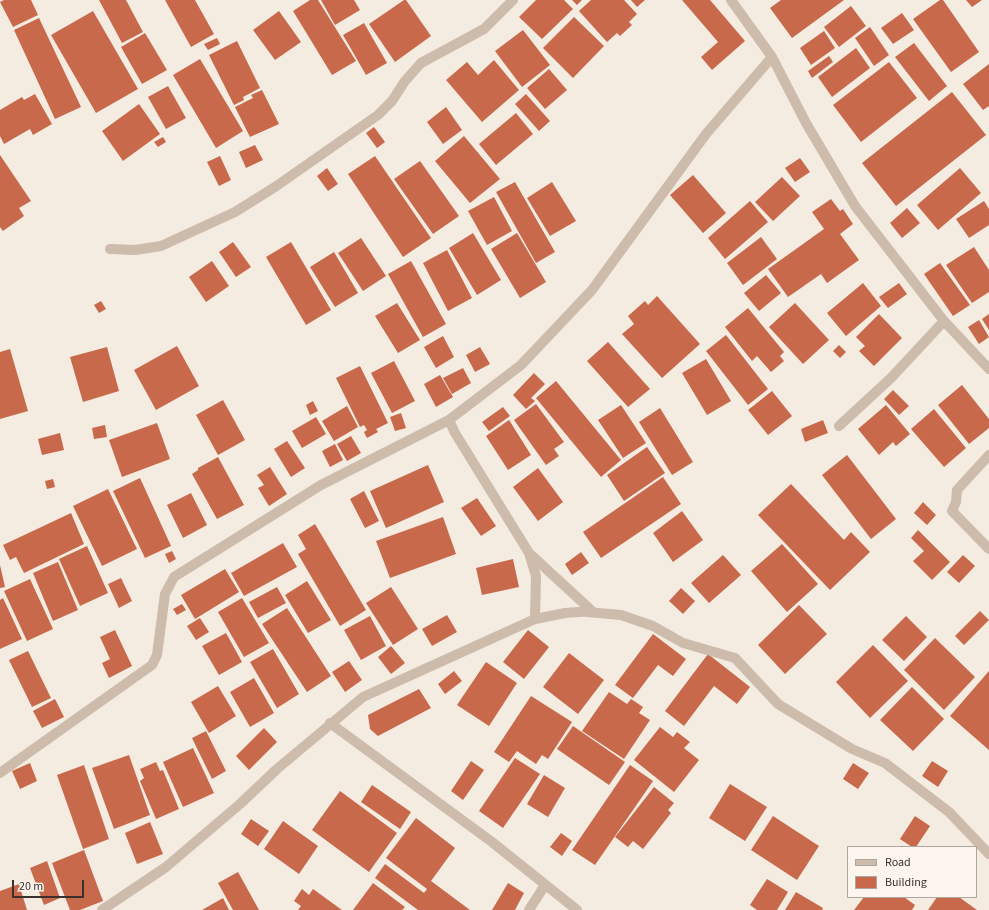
<!DOCTYPE html>
<html>
<head>
<meta charset="utf-8">
<style>
	body { margin:0 }
	#map { position:relative; width:989px; height:910px; overflow:hidden; background:#f4ebe1; font-family:"Source Sans 3",sans-serif }
	canvas { display:block }
	.legend { position:absolute; left:847px; top:846px; width:130px; height:52px; box-sizing:border-box; background:#fbf5ee; border:1px solid #aea6a0; margin:0; padding:5px 7px; list-style:none; font-size:12px; color:#3b302b }
	.legend li { display:flex; align-items:center; gap:8px; height:20px }
	.legend b { width:20px; border:1px solid #aea6a0 }
	.scale { position:absolute; left:12px; top:880px; width:72px; height:18px; box-sizing:border-box; border:2px solid #3b302b; border-top:0; padding-left:5px; font-size:12px; line-height:14px; white-space:nowrap; color:#3b302b; -webkit-text-stroke:3px #fbf5ee; paint-order:stroke }
</style>
</head>
<body>
<div id="map">
<canvas width="989" height="910"></canvas>
<ul class="legend">
<li><b style="height:5px;background:#cdbbac"></b>Road</li>
<li><b style="height:11px;background:#c8694b"></b>Building</li>
</ul>
<div class="scale">20 m</div>
</div>
<script>
const ctx = document.querySelector('canvas').getContext('2d');
ctx.lineJoin = 'round';
function fillPath(path, color) {
  ctx.fillStyle = color;
  ctx.fill(path, 'evenodd');
}
function toPath(rows) {
  const path = new Path2D();
  for (const r of rows) {
    path.moveTo(r[0], r[1]);
    for (let i = 2; i < r.length; i += 2) path.lineTo(r[i], r[i + 1]);
  }
  return path;
}
function stroke(path, color, width, dash) {
  ctx.strokeStyle = color;
  ctx.lineWidth = width;
  ctx.lineCap = dash ? 'butt' : 'round';
  ctx.setLineDash(dash || []);
  ctx.stroke(path);
}
fillPath(toPath([
	[4,0,31,0,38,15,13,27,0,2],
	[99,0,126,0,143,32,122,43],
	[165,0,195,0,214,34,191,47],
	[310,0,318,0,356,61,332,75,293,11],
	[321,0,354,0,360,10,335,25],
	[404,0,406,0,431,36,395,62,369,24],
	[536,0,564,0,573,9,542,39,519,17],
	[572,0,582,0,577,5],
	[591,0,624,0,637,14,629,22,632,25,620,36,617,33,607,42,579,11],
	[631,0,645,0,637,7],
	[682,0,710,0,745,41,712,70,701,57,718,42],
	[781,0,844,0,792,38,770,8],
	[940,0,943,0,979,52,951,72,913,19],
	[966,0,982,0,972,7],
	[851,6,866,26,839,47,824,27],
	[93,11,138,89,96,113,51,35],
	[279,11,301,42,275,60,253,30],
	[902,13,914,30,893,44,881,28],
	[574,17,604,46,573,78,543,48],
	[39,18,81,107,55,119,14,30],
	[364,23,387,63,366,75,343,35],
	[870,27,889,55,874,66,855,38],
	[523,30,550,65,522,87,495,51],
	[824,31,835,48,811,65,800,48],
	[145,33,167,70,142,84,121,47],
	[217,38,220,44,208,50,204,44],
	[237,41,260,88,243,97,244,100,234,105,209,55],
	[914,43,947,86,929,101,895,57],
	[856,48,870,68,832,97,818,77],
	[829,56,833,62,812,78,808,71],
	[200,59,243,131,216,148,173,75],
	[494,60,519,90,482,122,446,80,467,62,478,75],
	[889,62,917,98,861,142,833,105],
	[989,64,989,106,983,110,963,84],
	[549,69,567,90,545,109,527,88],
	[168,86,186,118,166,129,148,97],
	[262,90,279,124,250,137,235,107,253,98,251,95],
	[952,92,986,135,896,206,862,163],
	[35,94,52,124,33,135,30,129,4,144,0,136,0,110,22,97,24,100],
	[526,94,550,121,539,131,515,104],
	[139,104,160,134,123,161,102,131],
	[446,107,462,130,443,144,427,122],
	[516,113,533,134,496,165,479,144],
	[374,127,385,142,377,148,366,133],
	[464,136,500,179,470,203,435,161],
	[163,137,166,142,158,147,154,142],
	[255,145,263,160,246,168,239,152],
	[0,155,31,201,19,208,24,216,3,231,0,227],
	[220,156,231,180,219,186,207,162],
	[375,156,431,238,403,257,348,174],
	[800,158,810,172,795,182,785,168],
	[420,161,459,216,433,234,394,179],
	[327,168,338,184,328,191,317,176],
	[960,168,981,193,938,230,917,205],
	[693,175,726,213,703,233,670,195],
	[782,177,800,196,773,221,755,202],
	[515,182,555,252,536,263,496,192],
	[552,182,576,221,550,236,527,198],
	[494,197,512,231,487,245,468,211],
	[831,199,840,211,843,209,853,224,840,234,859,260,827,283,821,274,788,297,768,269,824,229,812,212],
	[750,201,768,222,725,259,708,238],
	[984,201,989,209,989,225,969,238,956,219],
	[907,208,920,223,902,238,890,223],
	[473,233,501,280,477,295,449,248],
	[517,233,546,282,520,298,491,249],
	[761,237,777,259,743,285,727,263],
	[361,238,386,276,363,291,338,253],
	[233,242,251,267,236,277,219,252],
	[291,242,331,310,306,325,266,257],
	[974,247,989,270,989,292,972,303,946,265],
	[447,250,472,298,448,311,423,263],
	[334,252,358,293,335,307,310,267],
	[212,261,229,286,206,302,189,277],
	[411,261,446,324,423,337,388,274],
	[940,263,970,305,953,316,924,274],
	[766,275,781,293,759,311,744,293],
	[863,283,881,306,846,336,827,313],
	[899,283,907,294,888,308,879,297],
	[657,296,700,344,662,378,622,334,634,324,628,316,645,301,648,305],
	[101,301,106,309,99,313,94,305],
	[397,303,420,340,398,353,375,316],
	[795,303,829,340,803,364,769,327],
	[748,308,784,352,780,356,784,361,771,372,757,356,752,361,725,327],
	[879,314,902,338,874,366,859,351,865,346,856,337],
	[989,314,989,330,982,319],
	[979,320,989,337,979,344,968,327],
	[726,335,768,389,748,405,706,351],
	[443,336,454,357,436,368,424,347],
	[608,342,650,389,628,407,587,361],
	[839,345,846,352,840,358,833,351],
	[177,346,199,386,156,410,134,370],
	[107,347,119,391,83,402,70,357],
	[480,347,490,364,475,372,466,355],
	[10,349,28,411,0,419,0,352],
	[706,359,731,401,707,415,682,373],
	[394,361,415,401,392,413,371,373],
	[360,366,388,423,376,429,378,432,367,438,364,432,367,430,364,425,360,427,336,378],
	[463,368,471,383,452,394,443,378],
	[534,373,545,384,531,398,535,401,526,409,513,395],
	[440,375,453,397,436,407,424,384],
	[556,381,621,460,601,477,536,398],
	[962,385,989,419,989,428,969,444,938,405],
	[893,390,909,406,899,415,884,399],
	[772,391,792,416,768,435,748,410],
	[223,400,245,440,218,455,196,415],
	[313,401,318,411,310,415,306,405],
	[536,404,564,442,554,449,559,456,546,465,514,420],
	[621,405,646,443,623,458,598,420],
	[886,405,910,434,896,446,893,442,879,455,858,429],
	[347,406,358,427,334,441,322,421],
	[503,407,510,416,489,431,482,422],
	[660,408,693,462,672,475,639,422],
	[934,409,966,448,944,467,911,429],
	[401,413,406,428,395,431,390,417],
	[316,417,326,434,302,448,292,431],
	[509,420,531,455,508,470,486,436],
	[823,420,828,433,805,442,801,429],
	[157,423,170,459,122,477,109,440],
	[105,425,107,437,94,439,92,428],
	[60,433,64,450,42,455,38,439],
	[351,436,361,453,347,461,337,444],
	[287,441,305,468,291,477,274,449],
	[335,444,343,460,330,467,322,451],
	[647,447,665,473,624,501,607,475],
	[847,455,896,519,871,539,822,475],
	[218,457,244,505,217,519,192,474,198,470,198,468],
	[428,465,444,502,386,528,370,491],
	[270,467,287,494,269,506,258,488,264,485,257,475],
	[538,468,563,502,538,521,513,487],
	[663,477,681,504,601,558,583,532],
	[140,478,171,546,145,558,113,491],
	[53,479,55,487,47,489,45,481],
	[791,484,844,540,851,532,870,552,830,590,758,515],
	[108,489,137,549,102,566,73,506],
	[364,491,379,521,365,528,350,499],
	[191,493,207,525,183,538,167,505],
	[477,498,496,526,481,536,461,508],
	[923,502,936,515,927,525,914,513],
	[682,511,703,540,673,562,653,533],
	[71,513,84,544,24,573,16,557,10,560,3,545],
	[443,517,456,554,390,578,376,541],
	[315,524,366,610,340,626,298,554,306,549,298,535],
	[918,530,950,562,932,580,913,561,924,551,911,538],
	[283,543,297,567,244,596,231,573],
	[782,544,818,584,787,612,751,571],
	[87,546,108,593,80,606,59,559],
	[172,551,176,559,169,563,165,554],
	[581,552,589,563,572,575,565,564],
	[723,555,741,575,709,603,691,583],
	[963,555,975,566,959,583,947,572],
	[513,559,519,587,482,595,476,568],
	[58,562,78,610,53,621,33,573],
	[0,565,5,587,0,588],
	[225,569,239,592,195,619,181,595],
	[121,578,132,601,119,608,108,584],
	[30,579,53,629,27,641,4,591],
	[307,581,331,620,308,633,285,595],
	[277,587,286,603,258,618,249,602],
	[391,587,418,629,393,645,366,603],
	[681,588,695,601,683,614,669,601],
	[3,598,22,639,0,649,0,600],
	[242,598,269,643,244,657,218,612],
	[182,604,186,610,177,615,173,609],
	[799,605,827,634,785,674,758,645],
	[287,608,331,676,307,692,262,624],
	[980,611,989,620,964,645,955,636],
	[447,615,457,632,432,646,422,629],
	[370,616,386,646,361,660,344,630],
	[906,616,927,637,904,661,882,640],
	[200,618,209,632,196,640,187,626],
	[115,630,132,666,109,678,102,663,110,659,100,637],
	[528,630,549,647,524,679,503,662],
	[226,633,242,662,219,675,202,646],
	[653,634,686,659,673,676,658,665,633,698,615,685],
	[935,638,975,677,944,710,904,670],
	[873,645,908,681,870,718,836,682],
	[391,646,405,663,391,674,378,657],
	[273,649,299,694,277,708,250,662],
	[28,651,51,698,32,707,9,660],
	[569,653,604,680,578,714,543,687],
	[708,654,750,687,737,704,714,686,684,726,665,711],
	[349,661,362,680,345,692,332,672],
	[486,662,517,683,489,726,457,705],
	[454,671,462,681,445,694,438,684],
	[989,671,989,750,950,716],
	[254,678,274,713,250,727,230,692],
	[218,686,236,716,209,733,191,702],
	[912,687,944,719,913,751,880,720],
	[419,689,431,708,378,736,370,729,368,715],
	[609,692,627,704,631,699,643,707,639,713,650,720,624,759,582,731],
	[531,696,572,722,548,759,542,755,536,764,517,751,509,762,494,752],
	[55,699,64,717,42,728,33,711],
	[573,726,625,762,609,785,557,749],
	[660,727,673,737,677,732,690,742,684,748,699,760,674,792,634,760],
	[264,728,277,742,249,770,236,756],
	[206,731,226,771,212,779,192,738],
	[193,748,214,793,183,807,163,762],
	[129,755,150,815,114,829,92,768],
	[515,758,540,774,503,828,479,811],
	[471,761,484,770,463,800,451,791],
	[932,761,948,771,938,787,922,776],
	[156,762,160,771,163,770,179,809,156,819,140,781,144,778,140,769],
	[30,763,37,781,20,789,12,771],
	[853,763,869,773,858,789,843,779],
	[84,765,109,839,83,849,57,775],
	[630,765,653,781,595,865,572,850],
	[544,775,565,788,548,817,527,804],
	[730,784,767,807,745,841,709,818],
	[372,785,411,812,400,829,361,802],
	[654,787,674,803,668,810,671,813,643,849,633,841,628,847,615,837],
	[340,791,397,833,369,872,312,830],
	[773,816,819,846,797,880,751,850],
	[915,816,930,826,916,847,912,847,900,839],
	[416,818,455,848,431,881,470,910,418,910,375,878,385,864,424,893,427,889,386,858],
	[251,819,269,831,258,846,241,834],
	[283,821,318,846,299,874,264,849],
	[150,822,163,854,137,864,125,833],
	[561,833,572,841,562,856,550,847],
	[84,850,103,901,80,910,70,910,52,863],
	[47,861,60,898,44,905,30,868],
	[238,872,259,910,233,910,218,883],
	[767,879,788,892,777,910,757,910,750,905],
	[373,883,405,907,402,910,353,910],
	[508,883,524,893,515,910,492,910],
	[19,884,27,910,0,910,0,891],
	[302,889,309,895,313,889,342,910,298,910,301,906,294,901],
	[796,892,823,908,822,910,785,910],
	[864,897,904,897,915,905,912,910,854,910],
	[937,897,959,897,977,910,928,910],
	[223,898,229,910,202,910]
]), '#c8694b');
stroke(toPath([
	[731,0,772,57,806,123,855,206,944,321,989,369],
	[110,249,135,250,161,246,235,212,275,187,378,115,392,101,405,81,421,63,484,29,513,0],
	[449,420,455,433,529,553,536,576,535,619],
	[839,426,891,378,944,321],
	[989,455,957,490,956,502,952,511,989,549],
	[529,553,592,611],
	[587,612,621,615,653,626,683,643,735,658,778,704,852,749,885,763,949,812,989,854],
	[330,723,492,842,577,910],
	[0,773,152,665,157,655,165,594,174,577,321,485,449,420,521,365,592,290,706,134,772,57],
	[102,910,166,867,240,804,277,769,363,697,535,619,565,613,592,611],
	[529,910,545,885]
]), '#cdbbac', 10);
</script>
</body>
</html>
